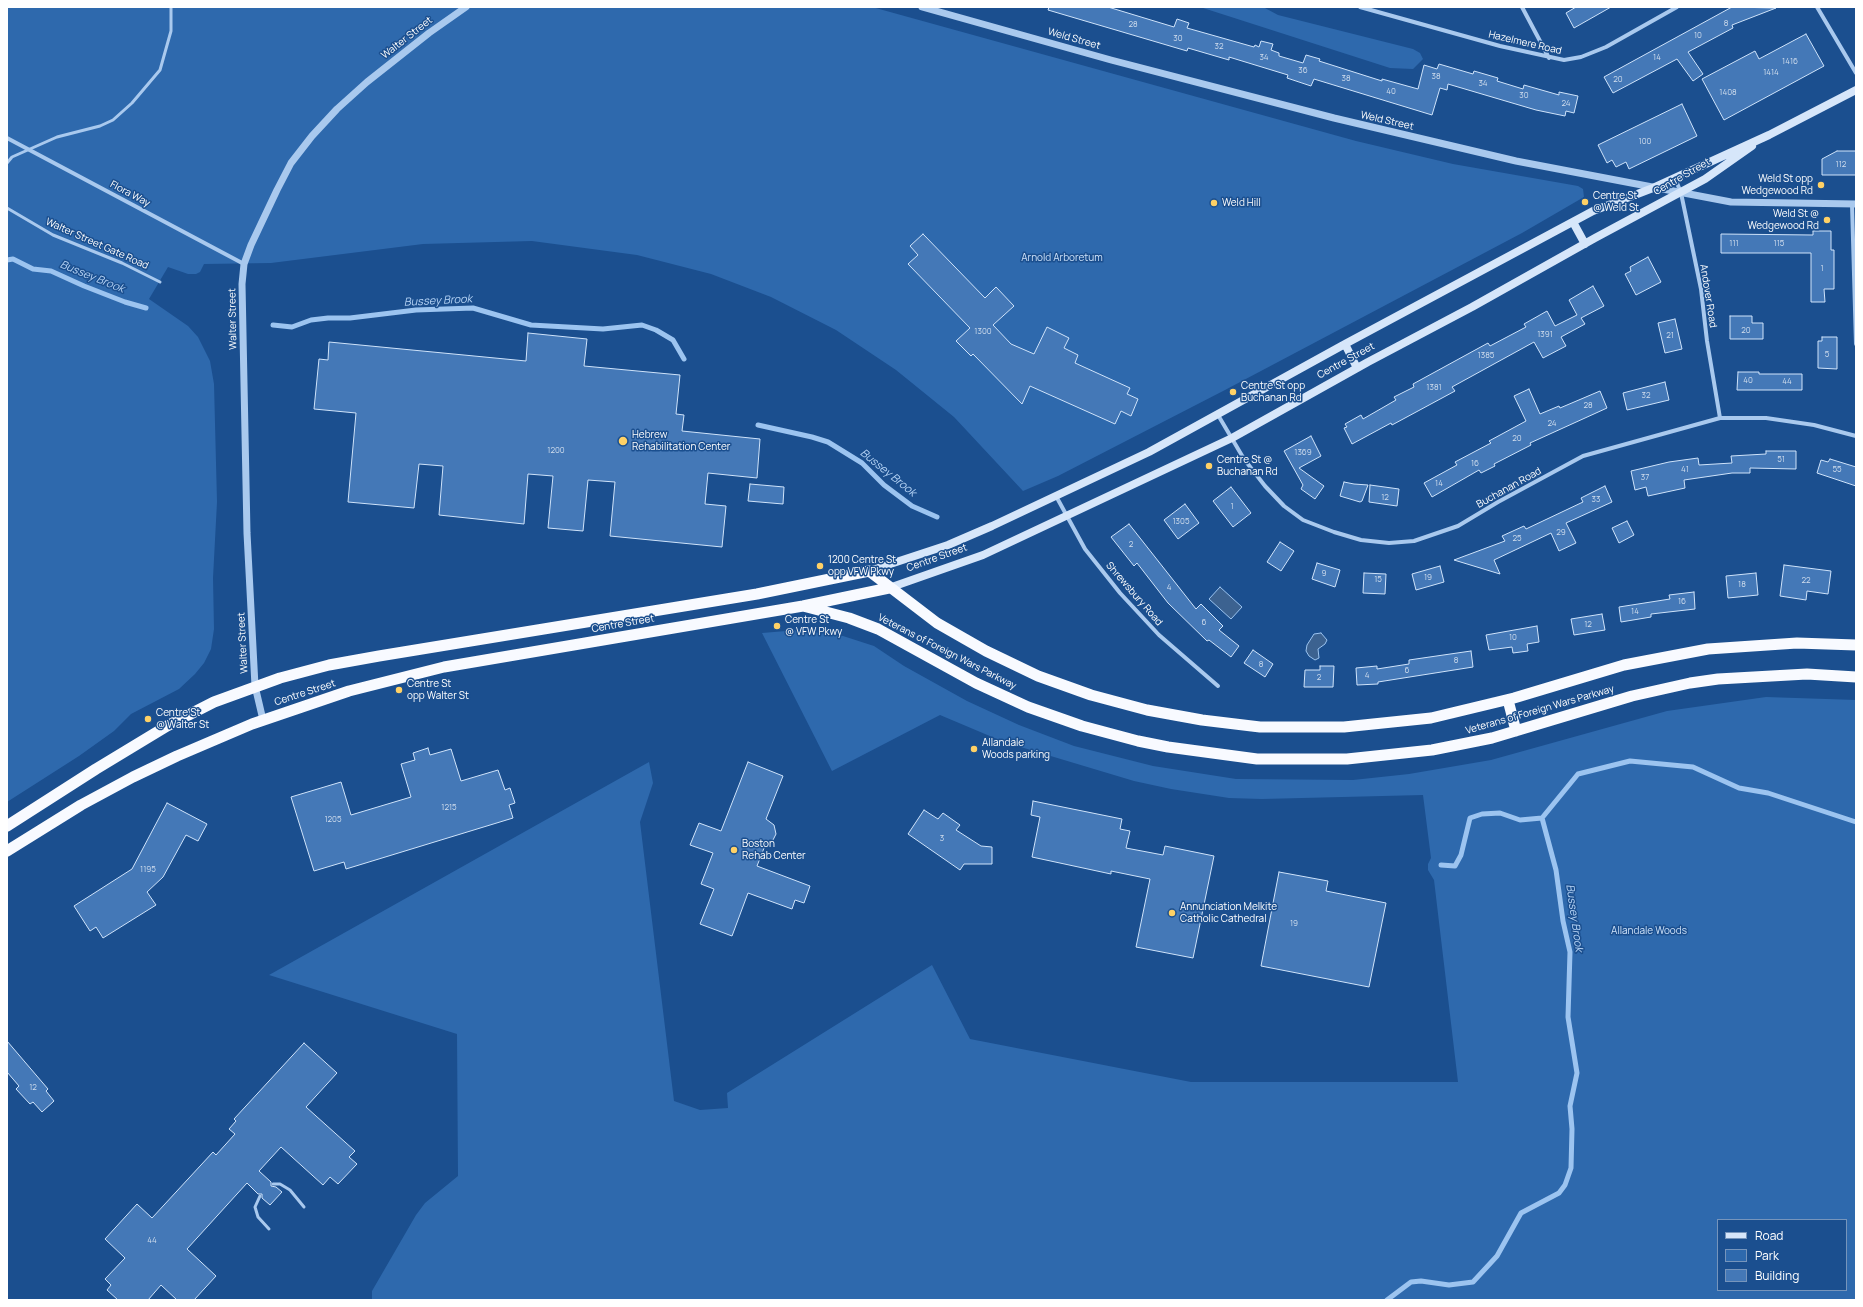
<!DOCTYPE html>
<html>
<head>
<meta charset="utf-8">
<style>
	body { margin:0 }
	#map { position:relative; width:1863px; height:1307px; overflow:hidden; background:#1b4f8f; font-family:Manrope,sans-serif }
	canvas { display:block }
	.frame { position:absolute; inset:0; border:8px solid #fff; pointer-events:none }
	.legend { position:absolute; left:1717px; top:1219px; width:130px; height:72px; box-sizing:border-box; background:#1b4f8f; border:1px solid #7695bc; margin:0; padding:5px 7px; list-style:none; font-size:12px; color:#fff }
	.legend li { display:flex; align-items:center; gap:8px; height:20px }
	.legend b { width:20px; border:1px solid #7695bc }
</style>
</head>
<body>
<div id="map">
<canvas width="1863" height="1307"></canvas>
<div class="frame"></div>
<ul class="legend">
<li><b style="height:5px;background:#d6e6fa"></b>Road</li>
<li><b style="height:11px;background:#2e69ad"></b>Park</li>
<li><b style="height:11px;background:#4478b7"></b>Building</li>
</ul>
</div>
<script>
const ctx = document.querySelector('canvas').getContext('2d');
ctx.lineJoin = 'round';
function fillPath(path, color) {
  ctx.fillStyle = color;
  ctx.fill(path, 'evenodd');
}
function toPath(rows) {
  const path = new Path2D();
  for (const r of rows) {
    path.moveTo(r[0], r[1]);
    for (let i = 2; i < r.length; i += 2) path.lineTo(r[i], r[i + 1]);
  }
  return path;
}
function stroke(path, color, width, dash) {
  ctx.strokeStyle = color;
  ctx.lineWidth = width;
  ctx.lineCap = dash ? 'butt' : 'round';
  ctx.setLineDash(dash || []);
  ctx.stroke(path);
}
function drawText(font, color, halo, rows, align = 'center') {
  ctx.font = font + ' Manrope,sans-serif';
  ctx.lineWidth = 3;
  ctx.setLineDash([]);
  ctx.textBaseline = 'middle';
  ctx.strokeStyle = halo;
  ctx.fillStyle = color;
  for (const [text, x, y, turn = 0] of rows) {
    ctx.save();
    ctx.translate(x, y);
    ctx.rotate((+turn || 0) * Math.PI / 180);
    ctx.textAlign = isNaN(turn) ? turn : align;
    if (halo) ctx.strokeText(text, 0, 0);
    ctx.fillText(text, 0, 0);
    ctx.restore();
  }
}
fillPath(toPath([
	[7,7,872,7,1356,141,1453,164,1578,186,1583,189,1584,197,1522,233,1225,390,1058,476,1023,491,954,417,896,370,836,330,771,297,711,274,637,255,532,241,423,244,271,263,204,264,200,272,196,274,188,274,168,267,149,299,188,326,198,337,210,361,214,384,217,502,213,578,214,629,211,649,204,663,195,674,179,689,131,714,114,731,79,756,7,802],
	[1200,7,1263,7,1278,15,1413,49,1420,53,1423,59,1413,69,1390,68],
	[798,630,843,636,874,646,904,666,967,701,1019,725,1074,746,1153,766,1236,779,1353,780,1409,774,1491,760,1667,711,1766,697,1856,700,1856,1300,372,1300,372,1291,416,1215,425,1203,458,1176,457,1034,269,975,649,762,653,783,640,822,674,1101,700,1110,728,1108,727,1093,932,965,970,1039,1191,1082,1458,1082,1434,880,1428,870,1428,864,1431,858,1423,795,1262,799,1229,798,1171,789,1134,781,1004,742,940,715,832,771,762,633],
	[1718,1220,1846,1220,1846,1290,1718,1290]
]), '#2e69ad');
const water = toPath([
	[1220,587,1242,607,1231,619,1209,599,1220,587],
	[1321,633,1327,640,1325,644,1318,649,1319,658,1315,660,1309,656,1306,651,1307,645,1314,634,1321,633]
]);
fillPath(water, '#3c6290');
stroke(water, '#9cc4f0', 1);
stroke(toPath([
	[7,260,13,259,33,269,51,271,84,286,125,302,146,308],
	[273,325,292,327,311,320,328,318,350,318,416,310,473,308,531,325,603,329,642,325,656,330,673,340,684,359],
	[758,425,812,437,828,442,862,463,884,485,912,506,937,517],
	[1542,818,1578,774,1630,761,1693,767,1739,788,1768,793,1856,822],
	[1441,865,1455,866,1461,855,1470,818,1482,814,1500,813,1520,820,1542,818],
	[1387,1300,1411,1282,1421,1281,1449,1285,1473,1282,1497,1256,1521,1213,1559,1193,1565,1185,1571,1168,1572,1129,1570,1106,1577,1073,1568,1017,1570,952,1563,921,1556,870,1542,818]
]), '#9cc4f0', 5);
const building = toPath([
	[1049,7,1108,7,1174,27,1177,19,1189,23,1187,28,1254,47,1255,45,1259,47,1261,41,1273,44,1271,50,1279,53,1279,56,1303,63,1306,55,1320,59,1319,61,1382,81,1382,79,1418,89,1424,65,1437,69,1439,64,1473,74,1474,71,1498,78,1497,81,1523,89,1524,85,1559,95,1559,92,1578,96,1574,113,1566,111,1565,116,1536,110,1448,84,1447,90,1440,88,1432,115,1314,79,1311,86,1287,78,1288,75,1229,57,1229,60,1188,48,1187,51,1048,10,1049,7],
	[1576,7,1611,7,1574,28,1566,13,1576,7],
	[1732,7,1776,8,1732,25,1733,28,1688,52,1703,74,1693,81,1677,59,1613,93,1604,77,1732,7],
	[1806,34,1824,66,1724,120,1702,79,1755,51,1759,59,1806,34],
	[1682,104,1697,136,1629,169,1626,162,1616,167,1612,160,1607,163,1598,145,1682,104],
	[1837,151,1856,151,1856,175,1822,175,1822,159,1837,151],
	[1813,231,1831,231,1831,250,1834,250,1834,289,1824,289,1825,302,1811,302,1811,253,1721,253,1721,234,1813,235,1813,231],
	[923,234,985,298,996,287,1014,306,993,325,1011,344,1034,354,1047,327,1069,338,1064,348,1078,355,1075,363,1130,388,1127,394,1138,399,1131,416,1121,411,1115,424,1030,386,1022,404,973,354,971,356,956,341,970,328,908,264,918,255,910,246,923,234],
	[1648,257,1661,282,1636,295,1625,274,1631,271,1630,267,1648,257],
	[1593,286,1604,306,1581,318,1585,324,1561,337,1566,346,1543,358,1534,342,1452,387,1455,391,1392,425,1391,423,1352,444,1344,428,1347,427,1345,424,1361,415,1363,419,1396,400,1394,397,1414,387,1413,384,1488,343,1490,346,1526,327,1524,324,1547,311,1555,326,1577,315,1569,300,1593,286],
	[1730,316,1752,316,1752,323,1763,323,1763,339,1730,339,1730,316],
	[1675,319,1682,349,1665,353,1658,323,1675,319],
	[528,333,587,339,584,366,680,375,676,414,684,415,682,431,760,439,757,478,708,473,705,504,726,506,722,547,610,536,615,482,588,480,583,531,548,528,553,476,528,474,524,524,439,515,443,466,419,464,414,508,348,502,356,413,314,409,319,359,328,360,329,342,526,361,528,333],
	[1822,337,1837,337,1837,369,1818,368,1818,341,1822,341,1822,337],
	[1738,372,1759,372,1759,374,1802,374,1802,390,1737,390,1738,372],
	[1665,382,1669,400,1627,410,1623,393,1665,382],
	[1529,389,1540,414,1559,406,1560,408,1600,391,1607,408,1530,443,1531,445,1494,464,1495,466,1481,473,1479,470,1432,497,1424,483,1457,465,1455,462,1491,443,1489,441,1526,421,1514,396,1529,389],
	[1311,436,1321,456,1299,468,1324,486,1315,499,1301,489,1303,485,1284,451,1311,436],
	[1766,451,1796,451,1796,469,1750,468,1750,473,1732,473,1684,480,1685,488,1648,496,1646,487,1635,490,1631,471,1669,462,1698,458,1699,465,1732,463,1731,456,1766,454,1766,451],
	[1830,459,1856,467,1856,486,1817,473,1821,460,1828,462,1830,459],
	[1344,482,1354,484,1368,485,1362,501,1360,502,1340,496,1344,482],
	[750,484,784,487,783,504,748,501,750,484],
	[1370,485,1399,489,1397,506,1369,502,1370,485],
	[1605,486,1612,502,1566,523,1576,543,1559,551,1551,533,1494,560,1500,574,1454,560,1505,541,1502,536,1524,526,1526,529,1583,502,1581,498,1605,486],
	[1231,487,1251,513,1233,527,1213,501,1231,487],
	[1185,504,1199,523,1178,539,1164,520,1185,504],
	[1627,521,1634,535,1619,543,1612,528,1627,521],
	[1129,524,1196,609,1201,604,1223,626,1219,630,1239,646,1231,657,1209,640,1207,641,1168,603,1137,563,1134,566,1111,537,1129,524],
	[1280,542,1294,551,1281,571,1267,562,1280,542],
	[1317,563,1340,570,1335,587,1312,579,1317,563],
	[1784,565,1831,571,1828,594,1807,591,1806,600,1780,596,1784,565],
	[1440,566,1444,582,1416,590,1412,574,1440,566],
	[1364,573,1386,574,1385,594,1363,593,1364,573],
	[1756,573,1758,595,1728,598,1726,576,1756,573],
	[1694,592,1695,609,1651,614,1651,617,1621,622,1619,607,1670,599,1669,595,1694,592],
	[1602,614,1605,630,1574,635,1571,619,1602,614],
	[1537,626,1539,642,1527,644,1528,651,1513,653,1512,647,1489,650,1486,635,1537,626],
	[1253,650,1273,664,1265,677,1244,663,1253,650],
	[1471,651,1473,667,1378,682,1378,684,1357,685,1356,668,1377,666,1377,669,1409,664,1409,660,1471,651],
	[1320,666,1334,666,1333,687,1304,687,1305,670,1320,670,1320,666],
	[428,748,430,755,451,749,461,781,498,770,505,790,510,788,515,803,509,805,513,818,346,869,344,862,314,871,291,797,341,782,351,815,411,797,401,764,415,760,413,753,428,748],
	[748,762,783,776,766,819,774,825,776,834,773,840,766,843,757,866,810,886,804,903,795,900,792,909,748,893,732,936,700,924,714,889,701,884,713,853,690,845,699,823,721,831,748,762],
	[1033,801,1122,819,1120,829,1130,831,1126,848,1163,855,1165,846,1214,856,1193,958,1136,947,1150,879,1111,871,1111,874,1032,857,1040,817,1031,815,1033,801],
	[167,803,207,824,198,841,186,835,163,877,147,892,156,905,103,938,96,927,90,931,74,906,132,869,167,803],
	[924,810,938,819,943,813,960,825,956,830,981,846,992,847,992,864,964,864,960,870,908,834,924,810],
	[1279,872,1328,881,1326,891,1386,903,1369,987,1261,966,1279,872],
	[7,1041,48,1089,46,1091,54,1101,42,1112,33,1102,30,1104,16,1089,19,1086,7,1072,7,1041],
	[304,1043,337,1073,306,1107,355,1151,349,1157,357,1164,338,1184,330,1177,323,1185,281,1147,259,1171,271,1182,271,1186,276,1187,282,1192,270,1205,262,1198,262,1194,258,1194,247,1183,187,1249,216,1276,194,1300,177,1300,161,1285,148,1300,118,1300,107,1290,111,1285,105,1279,125,1258,105,1239,137,1204,152,1218,213,1152,216,1155,235,1134,229,1129,236,1121,234,1119,304,1043]
]);
fillPath(building, '#4478b7');
stroke(building, '#cfe3fa', 1);
stroke(toPath([
	[7,163,12,157,57,137,100,126,113,120,132,103,160,70,171,31,171,7],
	[7,208,53,235,122,263,160,282],
	[273,1184,280,1184,290,1190,304,1207],
	[260,1196,255,1207,258,1217,269,1229]
]), '#a9c9ee', 3);
stroke(toPath([
	[1360,7,1500,46,1564,60,1581,57,1606,47,1677,7],
	[1522,7,1549,58],
	[1817,7,1856,73],
	[7,138,244,264],
	[1675,178,1681,193,1701,289,1707,341,1720,418],
	[1852,204,1856,344],
	[1218,415,1244,459,1265,486,1284,506,1303,520,1334,532,1361,540,1389,543,1414,541,1458,526,1498,502,1583,456,1720,418,1766,418,1814,425,1856,436],
	[1056,496,1085,549,1120,593,1159,635,1218,686]
]), '#a9c9ee', 4);
stroke(toPath([
	[922,7,1111,60,1334,118,1516,161,1731,202,1856,204],
	[263,720,255,686,247,533,242,284,244,264,251,245,277,190,291,163,312,136,337,109,367,82,429,33,466,7]
]), '#a9c9ee', 7);
stroke(toPath([
	[1573,222,1585,244],
	[1345,344,1357,368],
	[869,571,948,545,992,526,1149,452,1345,344,1593,211,1653,188,1769,135,1856,90],
	[889,588,983,555,1232,438,1368,362,1472,307,1595,238,1705,179,1752,146]
]), '#d6e6fa', 8);
stroke(toPath([
	[803,606,849,618,878,629,976,683,1028,707,1082,726,1138,741,1168,747,1257,759,1347,759,1432,750,1492,738,1632,696,1690,683,1718,679,1807,674,1856,677],
	[1508,700,1516,731],
	[7,826,96,769,167,726,214,702,280,678,329,665,379,656,757,594,869,571,937,623,986,651,1038,676,1091,695,1147,710,1202,720,1260,727,1344,727,1431,718,1514,698,1624,665,1708,649,1797,643,1856,645],
	[7,851,81,805,133,777,177,756,252,724,349,691,444,667,803,606,889,588]
]), '#f8faff', 11);
for (const [x, y, r, color] of [
	[1821,185,4,"#ffd166"],
	[1585,202,4,"#ffd166"],
	[1214,203,4,"#ffd166"],
	[1827,220,4,"#ffd166"],
	[1233,392,4,"#ffd166"],
	[623,441,5,"#ffd166"],
	[1209,466,4,"#ffd166"],
	[820,566,4,"#ffd166"],
	[777,626,4,"#ffd166"],
	[399,690,4,"#ffd166"],
	[148,719,4,"#ffd166"],
	[974,749,4,"#ffd166"],
	[734,850,4,"#ffd166"],
	[1172,913,4,"#ffd166"]
]) {
  const dot = new Path2D();
  dot.arc(x, y, r, 0, 2 * Math.PI);
  ctx.fillStyle = color;
  ctx.fill(dot);
  stroke(dot, '#1b4f8f', 1.5);
}
drawText('8px', '#d0dded', null, [
	["8",1726,24],
	["28",1133,25],
	["10",1698,36],
	["30",1178,39],
	["32",1219,47],
	["34",1264,58],
	["14",1657,58],
	["1416",1790,62],
	["36",1303,71],
	["1414",1771,73],
	["38",1436,77],
	["38",1346,79],
	["20",1618,80],
	["34",1483,84],
	["40",1391,92],
	["1408",1728,93],
	["30",1524,96],
	["24",1566,104],
	["100",1645,142],
	["112",1841,165],
	["111",1734,244],
	["115",1779,244],
	["1",1822,269],
	["20",1746,331],
	["1300",983,332],
	["1391",1545,335],
	["21",1670,336],
	["5",1827,355],
	["1385",1486,356],
	["40",1748,381],
	["44",1787,382],
	["1381",1434,388],
	["32",1646,396],
	["28",1588,406],
	["24",1552,424],
	["20",1517,439],
	["1200",556,451],
	["1369",1303,453],
	["51",1781,460],
	["16",1475,464],
	["41",1685,470],
	["55",1837,470],
	["37",1645,478],
	["14",1439,484],
	["12",1385,498],
	["33",1596,500],
	["1",1232,507],
	["1305",1181,522],
	["29",1561,533],
	["25",1517,539],
	["2",1131,545],
	["9",1324,574],
	["19",1428,578],
	["15",1378,580],
	["22",1806,581],
	["18",1742,585],
	["4",1169,588],
	["16",1682,602],
	["14",1635,612],
	["6",1204,623],
	["12",1588,625],
	["10",1513,638],
	["8",1456,661],
	["8",1261,665],
	["6",1407,671],
	["4",1367,676],
	["2",1319,678],
	["1215",449,808],
	["1205",333,820],
	["3",942,839],
	["1195",148,870],
	["19",1294,924],
	["12",33,1088],
	["44",152,1241]
]);
drawText('10px', '#fff', '#1b4f8f', [
	["Walter Street",407,38,-38],
	["Weld Street",1074,39,16],
	["Hazelmere Road",1525,43,13],
	["Weld Street",1387,121,13],
	["Centre Street",1682,177,-30],
	["Flora Way",130,194,28],
	["Walter Street Gate Road",97,244,24],
	["Andover Road",1708,296,81],
	["Walter Street",233,319,-91],
	["Centre Street",1346,361,-29],
	["Buchanan Road",1509,488,-29],
	["Centre Street",937,558,-20],
	["Shrewsbury Road",1134,594,49],
	["Centre Street",623,624,-10],
	["Walter Street",243,643,-93],
	["Veterans of Foreign Wars Parkway",947,652,27],
	["Centre Street",305,693,-18],
	["Veterans of Foreign Wars Parkway",1540,710,-16]
]);
drawText('10px', '#fff', '#1b4f8f', [
	["Weld St opp",1813,179,"right"],
	["Wedgewood Rd",1813,191,"right"],
	["Centre St",1593,196],
	["@ Weld St",1593,208],
	["Weld Hill",1222,203],
	["Weld St @",1819,214,"right"],
	["Wedgewood Rd",1819,226,"right"],
	["Centre St opp",1241,386],
	["Buchanan Rd",1241,398],
	["Hebrew",632,435],
	["Rehabilitation Center",632,447],
	["Centre St @",1217,460],
	["Buchanan Rd",1217,472],
	["1200 Centre St",828,560],
	["opp VFW Pkwy",828,572],
	["Centre St",785,620],
	["@ VFW Pkwy",785,632],
	["Centre St",407,684],
	["opp Walter St",407,696],
	["Centre St",156,713],
	["@ Walter St",156,725],
	["Allandale",982,743],
	["Woods parking",982,755],
	["Boston",742,844],
	["Rehab Center",742,856],
	["Annunciation Melkite",1180,907],
	["Catholic Cathedral",1180,919]
], 'left');
drawText('10px', '#cfe3fa', '#1b4f8f', [
	["Arnold Arboretum",1062,258],
	["Allandale Woods",1649,931]
]);
drawText('italic 11px', '#b5d3f5', '#1b4f8f', [
	["Bussey Brook",92,277,22],
	["Bussey Brook",438,301,-3],
	["Bussey Brook",888,473,39],
	["Bussey Brook",1574,918,82]
]);
</script>
</body>
</html>
